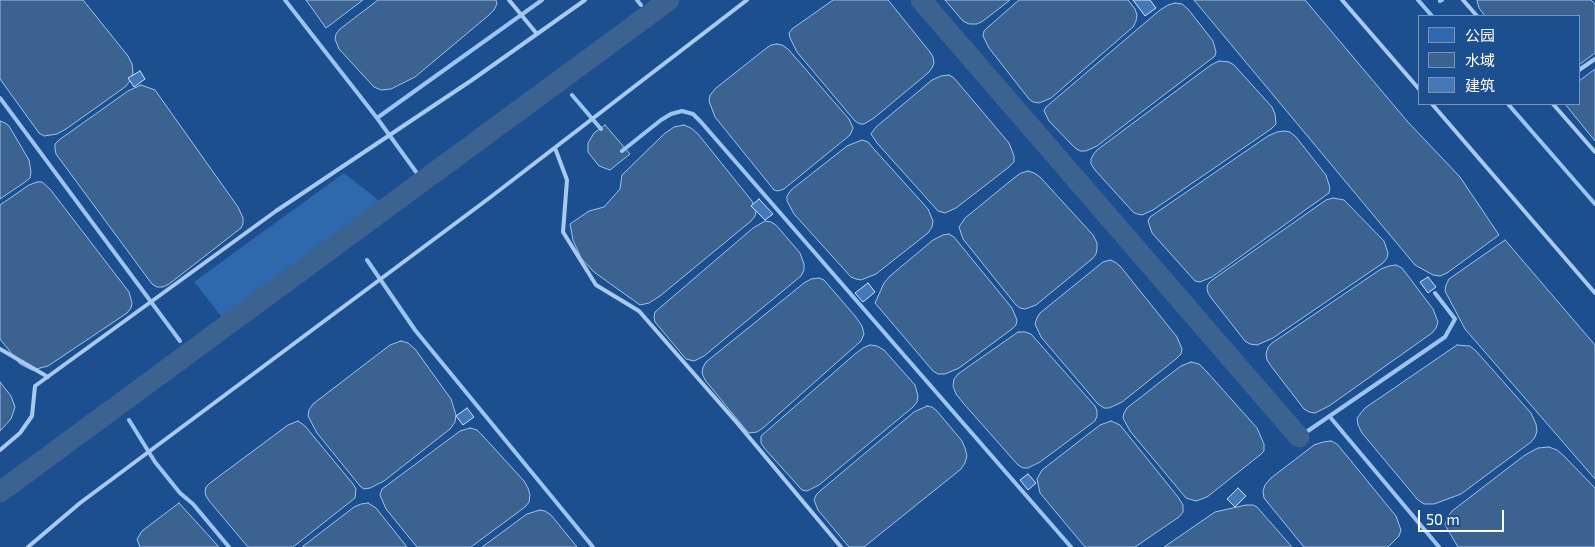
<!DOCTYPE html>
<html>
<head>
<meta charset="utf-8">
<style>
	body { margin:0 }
	#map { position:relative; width:1595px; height:547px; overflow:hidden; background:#1b4f8f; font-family:"Exo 2","Noto Sans SC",sans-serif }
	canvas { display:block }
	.legend { position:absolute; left:1418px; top:15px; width:162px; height:90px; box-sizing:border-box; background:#1b4f8f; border:1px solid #7695bc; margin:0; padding:6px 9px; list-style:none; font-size:15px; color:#fff }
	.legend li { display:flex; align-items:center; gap:10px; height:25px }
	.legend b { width:25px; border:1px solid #7695bc }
	.scale { position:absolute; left:1418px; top:510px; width:86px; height:22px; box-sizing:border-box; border:2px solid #fff; border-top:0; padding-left:6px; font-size:15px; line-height:18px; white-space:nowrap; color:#fff; -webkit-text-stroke:4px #1b4f8f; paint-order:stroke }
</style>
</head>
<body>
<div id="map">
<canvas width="1595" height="547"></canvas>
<ul class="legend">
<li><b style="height:14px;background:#2e69ad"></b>公园</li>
<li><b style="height:14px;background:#3c6290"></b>水域</li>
<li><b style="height:14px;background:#4478b7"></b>建筑</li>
</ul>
<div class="scale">50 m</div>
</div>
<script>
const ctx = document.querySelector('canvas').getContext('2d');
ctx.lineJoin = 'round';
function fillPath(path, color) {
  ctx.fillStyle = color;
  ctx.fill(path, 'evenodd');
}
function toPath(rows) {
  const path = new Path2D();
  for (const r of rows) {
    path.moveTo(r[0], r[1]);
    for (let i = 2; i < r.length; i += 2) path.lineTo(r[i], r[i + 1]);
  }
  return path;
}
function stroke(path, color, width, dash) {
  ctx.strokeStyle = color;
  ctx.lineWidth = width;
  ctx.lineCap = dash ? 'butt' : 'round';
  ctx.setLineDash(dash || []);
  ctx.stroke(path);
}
fillPath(toPath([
	[344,173,382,203,222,317,194,282]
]), '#2e69ad');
const water = toPath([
	[0,0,83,0,128,56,132,64,133,73,130,81,125,87,66,129,57,134,44,136,39,133,0,79,0,0],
	[306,0,363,0,326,28,306,0],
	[378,0,496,0,497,4,494,10,489,15,415,77,391,89,381,90,374,87,339,49,335,39,336,34,340,29,378,0],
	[833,0,888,0,930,52,933,57,934,63,932,68,928,73,874,118,864,124,860,124,855,121,797,52,790,38,789,33,792,29,833,0],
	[945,0,1010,0,983,21,977,24,969,24,963,21,945,0],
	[1019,0,1128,0,1135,9,1137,15,1136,21,1133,27,1051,98,1039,103,1033,102,1029,99,989,48,983,36,984,31,987,28,1019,0],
	[1194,0,1305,0,1407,121,1460,177,1499,235,1447,273,1440,276,1433,275,1415,265,1194,0],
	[1477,0,1591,0,1595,4,1595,53,1579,65,1579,16,1485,16,1479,8,1477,0],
	[1175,3,1182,4,1188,9,1213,41,1216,52,1215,56,1097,146,1086,151,1080,151,1075,148,1049,121,1044,111,1046,107,1160,10,1168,5,1175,3],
	[777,44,782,45,788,49,849,119,853,128,850,135,784,189,778,191,774,190,715,117,709,101,710,95,716,88,764,50,771,45,777,44],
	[1219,61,1229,62,1234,65,1272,107,1275,114,1276,124,1271,129,1153,210,1142,215,1137,214,1133,212,1095,170,1091,164,1091,159,1093,155,1097,150,1211,65,1219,61],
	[1595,69,1595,141,1565,104,1579,104,1579,81,1595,69],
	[949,75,954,78,1009,143,1014,156,1014,162,1009,167,956,208,945,213,938,211,877,143,871,134,876,127,932,80,941,76,949,75],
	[141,85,155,90,238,207,243,218,243,224,241,228,169,284,163,287,157,287,152,284,56,154,55,149,55,144,59,140,128,91,141,85],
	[0,121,5,123,9,126,29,160,31,172,30,178,25,182,0,199,0,121],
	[605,125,630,154,610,170,599,166,588,152,588,143,594,133,605,125],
	[684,125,691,128,698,134,752,201,756,211,755,216,751,221,660,296,649,303,640,305,594,272,581,258,573,240,570,224,589,211,604,207,620,189,622,175,664,134,674,127,684,125],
	[1284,131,1290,132,1296,137,1326,175,1330,188,1329,193,1212,277,1200,282,1195,281,1152,233,1148,221,1150,217,1268,136,1277,132,1284,131],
	[862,140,868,142,873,148,928,209,933,221,932,227,928,233,876,274,861,280,856,279,851,277,794,214,787,201,787,196,791,190,847,146,862,140],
	[1028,171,1034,173,1040,177,1093,235,1097,243,1097,249,1096,254,1092,259,1036,305,1025,309,1020,308,1016,305,963,239,959,227,965,218,1014,178,1021,173,1028,171],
	[37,182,42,182,50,189,129,292,132,303,131,308,127,313,48,366,32,370,20,364,0,339,0,205,29,185,37,182],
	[1333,198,1344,200,1384,241,1388,253,1387,258,1383,263,1273,338,1257,345,1250,344,1245,341,1212,299,1208,293,1207,288,1208,284,1212,280,1326,200,1333,198],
	[765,221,771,222,776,225,800,253,804,264,804,270,801,276,704,356,694,361,686,359,655,322,654,317,655,312,753,228,765,221],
	[949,234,954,237,1012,308,1017,320,1016,325,1012,329,959,368,945,374,938,374,933,371,875,303,884,283,890,276,933,240,943,235,949,234],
	[1505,240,1595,345,1595,479,1465,329,1445,291,1446,285,1449,279,1505,240],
	[1110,260,1115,262,1120,266,1177,337,1182,349,1181,354,1176,359,1122,402,1109,408,1104,408,1098,404,1041,337,1035,324,1037,318,1040,313,1103,262,1110,260],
	[1396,265,1402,268,1433,309,1438,322,1436,328,1432,333,1329,406,1315,413,1309,412,1304,409,1271,366,1267,360,1266,354,1268,347,1272,343,1381,269,1389,266,1396,265],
	[819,278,824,280,855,316,862,326,864,334,861,341,763,428,757,432,749,433,746,430,705,380,702,373,703,367,706,362,804,283,811,279,819,278],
	[1018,332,1025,332,1031,334,1095,406,1097,411,1097,416,1095,421,1040,462,1028,468,1023,468,1018,465,964,404,956,394,953,386,954,379,958,374,1018,332],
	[401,341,408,343,415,349,451,399,456,415,455,422,450,429,384,481,370,488,364,489,360,486,317,433,308,416,309,410,313,404,390,345,401,341],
	[870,345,877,346,884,350,915,385,918,396,917,402,913,407,819,485,807,491,802,490,765,449,761,443,761,436,855,354,863,348,870,345],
	[1457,345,1470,346,1476,351,1531,413,1536,424,1537,431,1535,437,1531,442,1461,494,1434,504,1424,504,1418,500,1362,433,1358,425,1357,418,1365,408,1457,345],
	[1191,362,1199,364,1207,372,1257,428,1264,444,1264,451,1260,455,1207,497,1196,501,1186,498,1130,431,1123,418,1124,413,1127,408,1173,372,1181,366,1191,362],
	[0,382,11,396,15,407,11,419,0,431,0,382],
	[927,406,932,407,937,411,962,441,965,448,967,456,965,463,961,469,864,547,849,547,818,510,814,500,816,495,820,491,914,412,927,406],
	[298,421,305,426,353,484,356,489,355,498,293,547,248,547,210,502,206,496,205,491,206,487,210,483,288,425,298,421],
	[1111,421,1120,425,1178,497,1183,505,1183,512,1179,517,1135,547,1085,547,1040,493,1037,479,1042,470,1100,425,1111,421],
	[470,428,477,430,483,436,524,481,528,488,530,495,529,502,525,507,471,547,417,547,386,509,380,495,382,489,460,431,470,428],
	[1331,441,1337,444,1342,450,1396,516,1401,530,1399,536,1388,547,1304,547,1264,498,1263,491,1265,485,1271,478,1314,445,1323,442,1331,441],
	[1549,447,1557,450,1564,456,1595,488,1595,547,1458,547,1445,525,1447,518,1452,511,1525,455,1538,448,1549,447],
	[179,503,219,547,140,547,137,539,142,531,179,503],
	[368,503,376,508,407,547,302,547,354,507,361,504,368,503],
	[1246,505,1253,505,1257,507,1292,547,1164,547,1215,512,1246,505],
	[540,510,545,511,551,515,577,547,482,547,527,514,540,510]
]);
fillPath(water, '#3c6290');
stroke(water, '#9cc4f0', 1);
stroke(toPath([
	[285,0,377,118,419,176],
	[637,0,641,5],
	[1418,0,1432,16],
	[1440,1,1442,0],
	[572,95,601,129],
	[0,98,180,341],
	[1508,104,1595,204],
	[377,118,542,0],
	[622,151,661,120,671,114,682,111,693,114,701,122,1071,547],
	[367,260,415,330,593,547],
	[1330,417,1439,547],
	[129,420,155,462,180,493,193,504,229,547],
	[1299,437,1445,337,1455,319,1435,293]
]), '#9cc4f0', 4);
stroke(toPath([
	[921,0,1299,437],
	[0,492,669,0]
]), '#3c6290', 21);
const building = toPath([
	[1133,0,1150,0,1156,8,1145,16,1133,0],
	[140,71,145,79,134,87,128,78,140,71],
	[759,199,773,214,765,220,751,206,759,199],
	[1428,277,1436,287,1428,293,1420,282,1428,277],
	[868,283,875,292,863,302,855,293,868,283],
	[467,408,474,417,463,425,456,416,467,408],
	[1028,474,1036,483,1028,490,1020,480,1028,474],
	[1238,488,1246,496,1235,507,1227,499,1238,488]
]);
fillPath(building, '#4478b7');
stroke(building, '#cfe3fa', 1);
stroke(toPath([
	[509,0,537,34],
	[1342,0,1419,89],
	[1463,0,1477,16],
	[1579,70,1595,59],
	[1432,104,1595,293],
	[1553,104,1595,152],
	[555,148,567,180,563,232,596,285,639,311,738,424,841,547],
	[0,349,48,377],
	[0,450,20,433,32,416,35,386,276,211,472,80,585,0],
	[28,547,80,503,488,199,747,0]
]), '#a9c9ee', 4);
</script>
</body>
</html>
